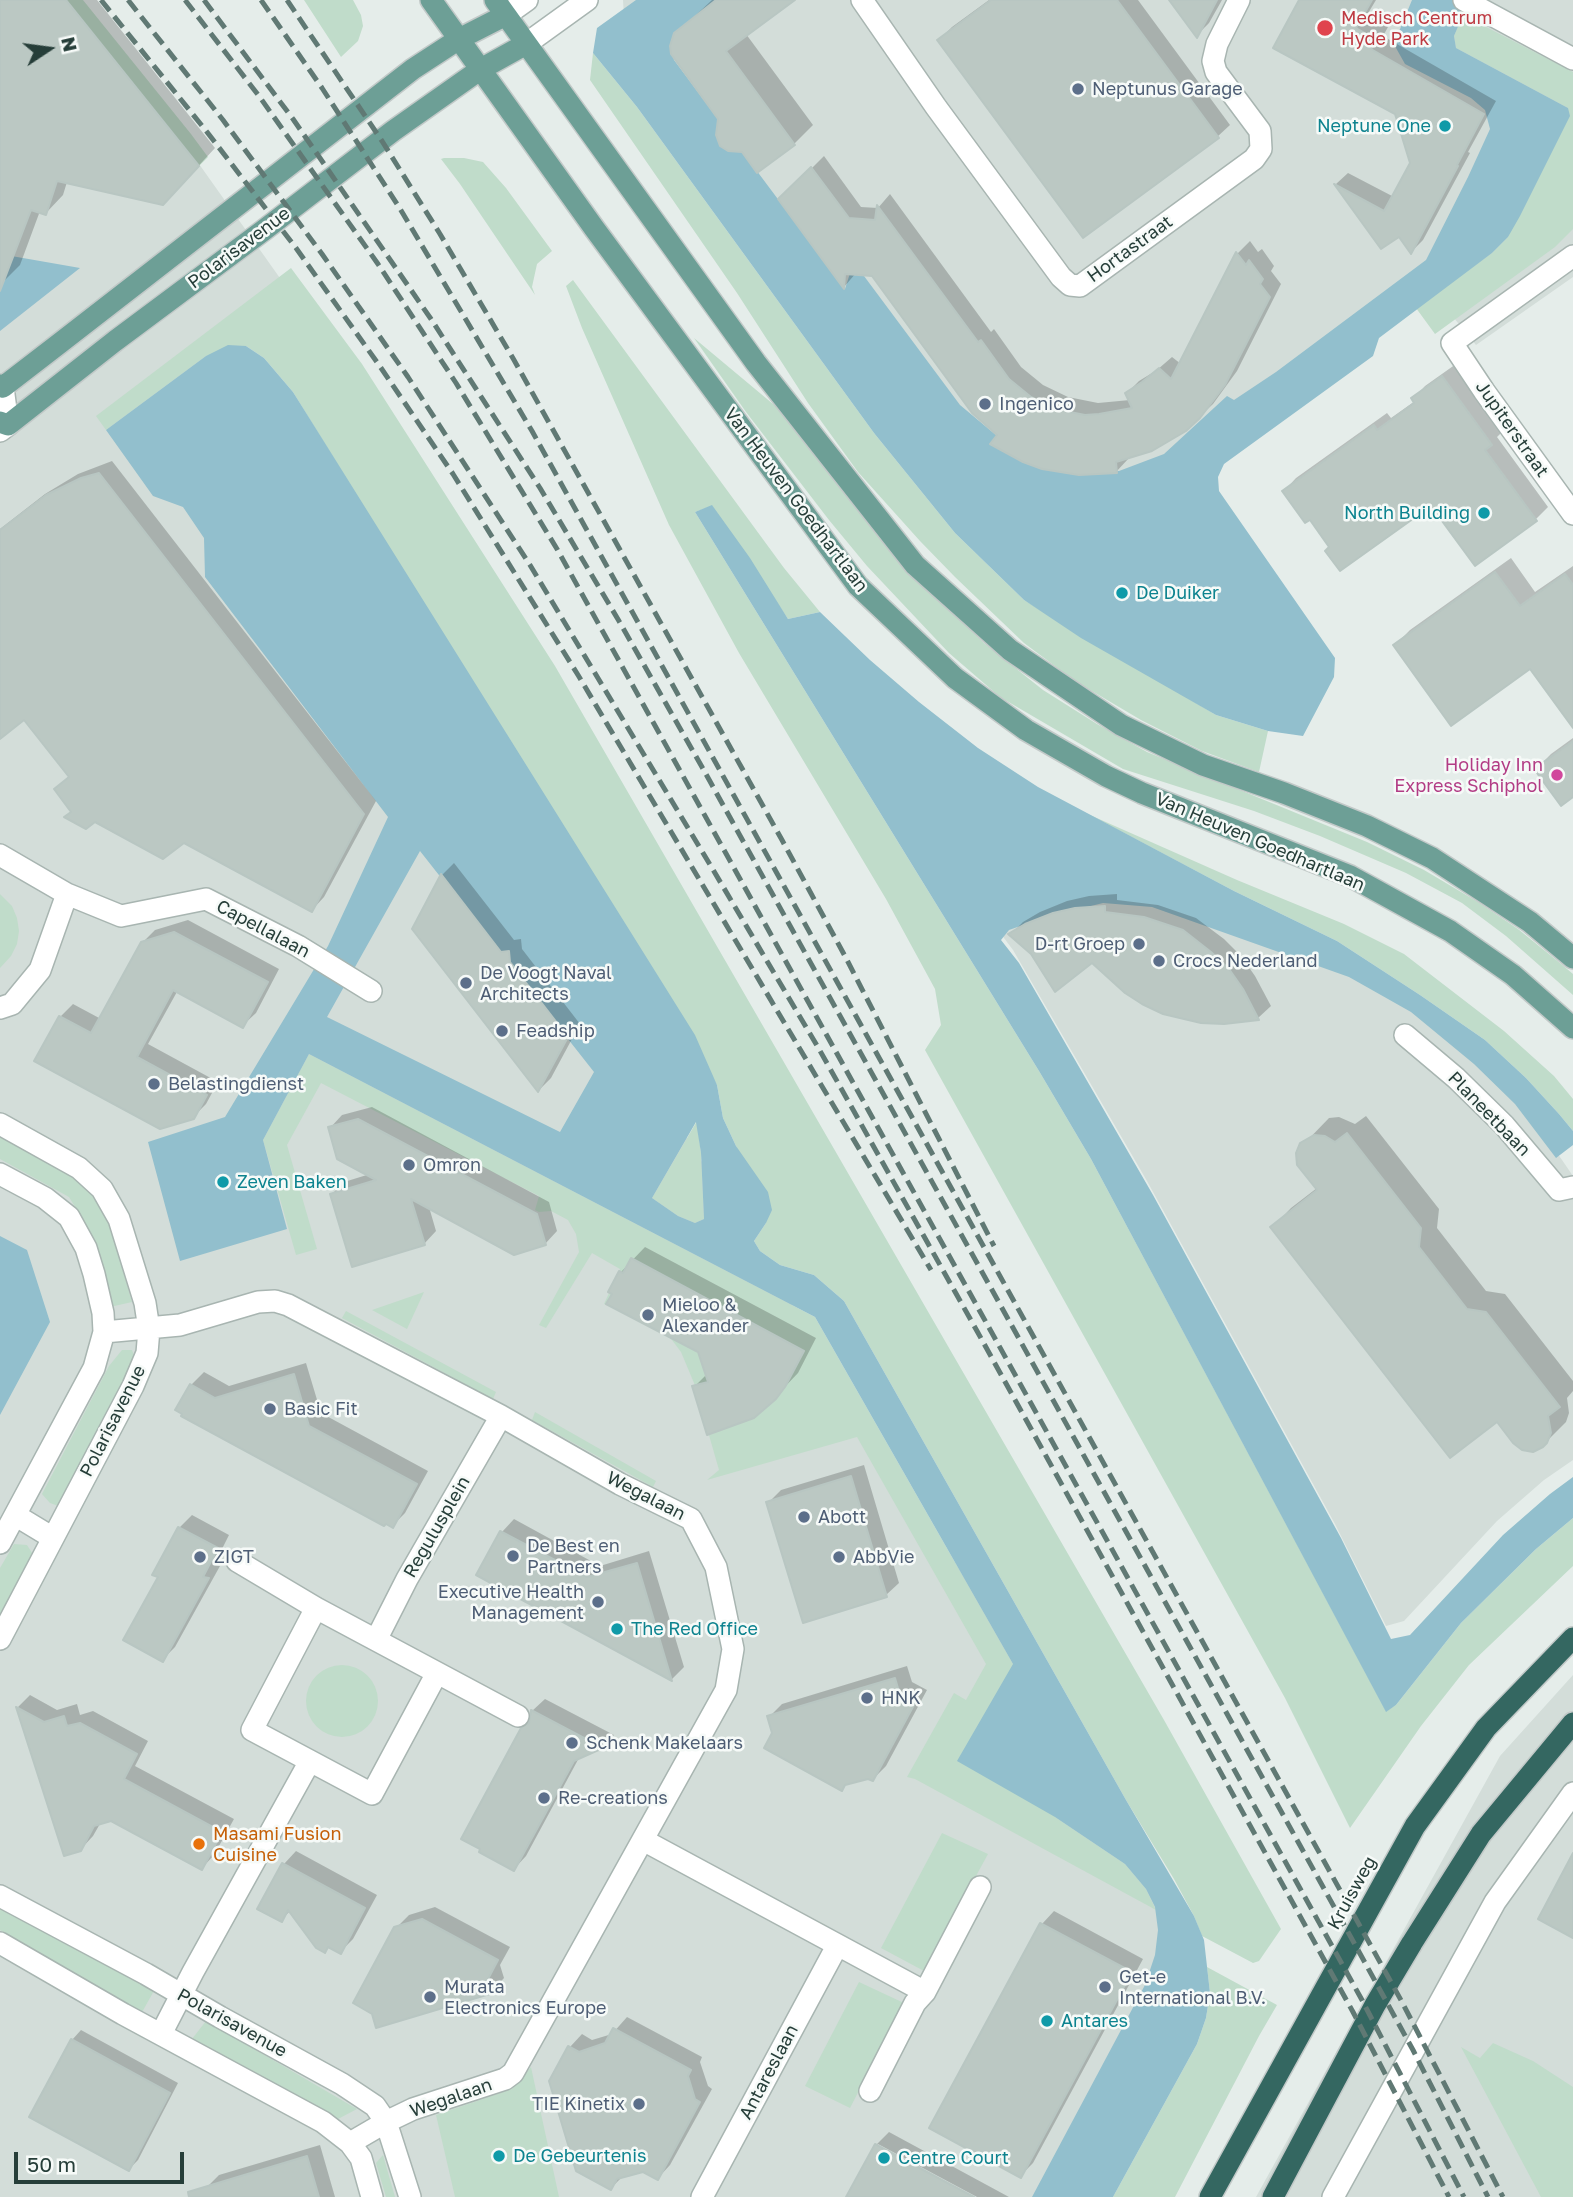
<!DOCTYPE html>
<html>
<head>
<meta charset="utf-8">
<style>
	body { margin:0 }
	#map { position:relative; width:1573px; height:2197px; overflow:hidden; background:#e5edea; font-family:"Golos Text",sans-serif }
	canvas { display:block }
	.north { position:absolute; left:14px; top:14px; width:70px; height:70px; -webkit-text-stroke:5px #f6faf8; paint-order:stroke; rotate:77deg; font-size:19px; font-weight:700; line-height:28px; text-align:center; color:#263e39 }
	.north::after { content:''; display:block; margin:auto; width:24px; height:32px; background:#263e39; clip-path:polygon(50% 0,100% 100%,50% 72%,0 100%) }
	.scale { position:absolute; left:14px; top:2152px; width:170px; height:32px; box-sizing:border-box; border:4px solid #263e39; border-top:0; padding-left:9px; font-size:21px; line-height:24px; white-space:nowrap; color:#263e39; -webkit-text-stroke:5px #f6faf8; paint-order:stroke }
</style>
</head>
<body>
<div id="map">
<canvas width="1573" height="2197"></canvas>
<div class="north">N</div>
<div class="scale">50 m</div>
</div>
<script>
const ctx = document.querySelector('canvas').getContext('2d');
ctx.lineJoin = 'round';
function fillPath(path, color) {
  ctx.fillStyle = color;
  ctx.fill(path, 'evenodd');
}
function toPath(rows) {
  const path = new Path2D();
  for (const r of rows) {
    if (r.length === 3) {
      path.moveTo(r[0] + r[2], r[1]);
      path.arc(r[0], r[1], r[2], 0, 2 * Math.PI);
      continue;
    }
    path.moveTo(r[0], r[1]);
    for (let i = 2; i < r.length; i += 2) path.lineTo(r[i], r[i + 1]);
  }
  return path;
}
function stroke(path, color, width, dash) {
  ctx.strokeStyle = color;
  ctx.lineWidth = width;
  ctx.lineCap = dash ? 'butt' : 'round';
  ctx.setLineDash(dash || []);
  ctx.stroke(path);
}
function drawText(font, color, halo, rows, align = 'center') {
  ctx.font = font + ' "Golos Text",sans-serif';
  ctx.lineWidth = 5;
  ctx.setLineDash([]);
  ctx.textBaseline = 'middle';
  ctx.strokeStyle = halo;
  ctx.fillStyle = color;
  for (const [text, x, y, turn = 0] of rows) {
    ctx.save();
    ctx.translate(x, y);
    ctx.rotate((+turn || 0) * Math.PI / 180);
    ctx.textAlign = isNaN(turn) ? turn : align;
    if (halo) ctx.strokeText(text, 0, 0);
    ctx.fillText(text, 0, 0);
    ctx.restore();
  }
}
fillPath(toPath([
	[0,0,65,0,138,78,287,288,214,390,1172,1906,1173,1989,1072,2197,0,2197],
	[623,0,1573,0,1573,277,1476,345,1431,290,1177,482,971,496,626,50],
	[1097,889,1343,963,1468,1050,1538,1125,1573,1176,1573,1460,1544,1480,1497,1521,1404,1621,1386,1626,1335,1524,1147,1181,1013,950,995,926],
	[1573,1675,1573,2197,1256,2197,1500,1756]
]), '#d3ddd9');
fillPath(toPath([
	[66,0,83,0,191,134,208,157,199,166],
	[304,0,353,0,361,15,363,26,358,41,341,57],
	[1463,15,1573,72,1573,229,1555,247,1435,334,1416,308,1492,253,1508,237,1568,108,1456,48,1454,36],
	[593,53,637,107,874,433,955,533,1024,600,1216,715,1268,731,1259,772,1202,751,1141,720,1075,681,1024,643,955,577,920,541,858,472,808,403,737,293,590,80],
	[444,158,464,158,483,162,506,188,552,251,537,264,532,287,535,295,460,184,441,159],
	[291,268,362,364,555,666,1164,1720,1281,1929,1259,1961,1253,1963,1202,1936,1194,1916,1174,1879,1126,1800,844,1301,814,1275,780,1265,760,1251,754,1241,766,1223,736,1146,723,1118,717,1085,293,392,264,358,246,346,206,356,106,430,96,416],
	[573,280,784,568,820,612,788,619,712,506,695,512,1039,1071,1091,1159,1386,1711,1396,1705,1461,1623,1536,1549,1573,1518,1573,1566,1469,1665,1421,1726,1350,1828,1285,1698,925,1050,941,1025,935,989,886,899,739,653,669,525,582,328,566,286],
	[694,338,779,409,899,561,984,643,1043,690,1097,724,1147,752,1367,842,1424,870,1478,902,1518,929,1560,963,1573,974,1573,995,1506,936,1462,903,1406,873,1320,836,1254,811,1123,769,1000,697,949,653,867,566,829,520,746,412],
	[1090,815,1237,880,1344,924,1404,954,1504,1031,1554,1076,1573,1099,1573,1131,1559,1114,1526,1078,1485,1040,1420,995,1337,941,1234,891],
	[0,894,12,906,17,918,19,931,17,944,11,956,0,968],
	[309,1054,815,1317,1013,1664,1055,1817,1125,1864,1146,1889,1156,1910,915,1779,907,1777,954,1693,966,1700,986,1664,857,1437,707,1480,719,1470,694,1383,681,1352,669,1336,649,1322,604,1304,620,1269,592,1253,546,1328,539,1325,579,1252,576,1234,568,1220,551,1211,539,1212,535,1210,539,1196,321,1083,287,1145,317,1249,296,1255,263,1140],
	[697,1121,701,1153,704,1219,695,1223,678,1216,652,1198],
	[0,1133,35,1150,86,1186,108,1220,132,1302,110,1307,85,1223,69,1197,0,1159],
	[424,1292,407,1329,372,1310],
	[346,1311,496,1392,493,1399,342,1318],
	[122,1350,132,1350,137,1363,61,1507,50,1503,42,1494,109,1366],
	[535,1412,656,1481,653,1487,532,1420],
	[14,1544,27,1545,34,1556,0,1621,0,1568],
	[342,1701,36],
	[942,1833,988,1854,924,1971,881,1948],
	[0,1907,155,1989,141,2014,0,1930],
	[1207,1967,1277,2005,1259,2036,1175,2197,1113,2197,1197,2044,1206,2018,1210,1993],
	[859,1982,904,2003,850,2108,805,2086],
	[206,2021,357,2109,338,2119,192,2039],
	[1493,2043,1533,2061,1573,2087,1573,2197,1541,2197,1461,2047,1480,2058],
	[531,2067,559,2197,455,2197,436,2115,512,2089],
	[383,2155,395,2197,386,2197,376,2163]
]), '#c0dcca');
fillPath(toPath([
	[636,0,716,0,674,33,670,46,674,60,845,289,851,270,864,276,960,405,1015,451,1066,468,1119,471,1164,454,1227,396,1234,400,1276,372,1426,260,1468,177,1490,129,1485,110,1471,98,1405,64,1396,48,1398,34,1412,0,1478,0,1463,15,1454,36,1456,48,1568,108,1570,116,1520,216,1508,237,1492,253,1379,338,1373,356,1224,464,1218,477,1219,491,1335,658,1334,677,1303,736,1268,731,1216,715,1081,638,1024,600,955,533,874,433,637,107,593,53,597,28],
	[0,254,80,268,0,331],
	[228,345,246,346,264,358,293,392,695,1035,717,1085,723,1118,736,1146,768,1192,772,1210,766,1223,754,1241,760,1251,780,1265,814,1275,844,1301,1126,1800,1194,1916,1204,1940,1210,1993,1206,2018,1197,2044,1113,2197,1032,2197,1145,1985,1155,1955,1158,1930,1155,1907,1146,1889,1125,1864,1055,1817,957,1761,1013,1664,815,1317,309,1054,263,1140,287,1229,180,1261,148,1142,225,1117,328,946,388,817,205,577,204,538,183,507,153,496,106,430,206,356],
	[420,851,594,1072,560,1132,327,1017],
	[696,1122,701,1153,704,1219,695,1223,678,1216,652,1198],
	[712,505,750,558,788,619,820,612,870,660,919,702,978,748,1038,787,1234,891,1337,941,1420,995,1485,1040,1526,1078,1559,1114,1573,1131,1573,1145,1556,1158,1515,1104,1474,1064,1411,1012,1349,977,1152,907,1103,903,1043,918,1009,930,1001,940,1019,963,1153,1195,1341,1538,1391,1639,1410,1635,1503,1535,1550,1494,1573,1477,1573,1518,1536,1549,1461,1623,1396,1705,1386,1712,1091,1159,1039,1071,695,512],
	[0,1236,27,1250,50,1322,0,1415]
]), '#92bfcd');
fillPath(toPath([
	[0,0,97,0,215,148,180,186,67,182,63,195,46,213,40,211,20,265,3,282,0,281],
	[712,0,792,0,746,34,813,125,794,144,720,119,681,29],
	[989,0,1138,0,1230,125,1217,137,939,40,952,27],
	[1171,0,1222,0,1209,23,1197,35],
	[1302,0,1376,0,1367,15,1388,27,1383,36,1496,101,1468,152,1470,153,1423,240,1411,252,1399,234,1381,247,1336,184,1348,173,1394,197,1412,163,1397,113],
	[824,156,861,207,878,208,890,194,991,332,994,329,1021,367,1043,385,1068,397,1098,403,1130,400,1127,393,1139,381,1157,370,1172,357,1181,364,1238,253,1250,241,1258,252,1262,249,1274,266,1271,271,1281,284,1237,371,1213,404,1199,417,1129,458,1116,472,1000,434,873,275,856,273,844,287,780,200],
	[1456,364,1503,431,1497,437,1548,507,1536,519,1476,564,1431,503,1331,547,1310,518,1284,491,1296,478,1387,413,1391,418,1415,401,1413,399,1425,386],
	[112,461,376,801,324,897,312,910,184,841,95,820,56,789,70,775,25,717,0,736,0,529,45,494,78,474],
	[1511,558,1535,592,1573,566,1573,725,1530,667,1395,645,1410,630],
	[1573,738,1573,795,1536,769,1551,754],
	[454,863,514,940,521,939,522,949,580,1024,551,1078,539,1090,414,929,442,875],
	[1117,894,1117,900,1158,905,1196,918,1224,939,1241,956,1255,976,1271,1006,1258,1018,1224,1023,1092,961,1032,953,1011,934,1023,922,1040,912,1067,901,1089,896],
	[188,920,279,969,256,1013,243,1025,178,990,148,1044,218,1082,206,1104,193,1117,60,1017,73,1004,101,1019,142,943,155,930],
	[372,1107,549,1202,557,1231,545,1244,429,1207,436,1231,424,1244,332,1194,344,1182,370,1174,330,1128,342,1115],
	[1366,1116,1439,1209,1437,1228,1486,1291,1505,1294,1573,1381,1573,1391,1567,1398,1569,1413,1566,1422,1542,1446,1497,1420,1273,1227,1291,1208,1317,1188,1299,1149,1329,1118,1339,1117,1355,1124],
	[645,1247,816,1338,798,1373,778,1394,694,1387,707,1374,699,1351,621,1272],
	[306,1363,321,1413,428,1471,405,1513,392,1526,191,1385,204,1372,229,1386],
	[864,1465,899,1583,886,1595,768,1503,781,1490],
	[192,1515,229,1535,214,1565,220,1566,175,1647,162,1660,160,1576,155,1574,179,1528],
	[514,1519,600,1566,649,1551,684,1667,672,1679,479,1574,502,1532],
	[907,1666,912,1682,927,1690,886,1766,873,1779,774,1733,769,1717,782,1704],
	[30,1695,57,1710,77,1704,80,1715,93,1711,148,1741,135,1766,234,1819,214,1855,202,1868,111,1819,101,1822,93,1836,80,1850,65,1854,18,1707],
	[545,1699,614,1735,602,1747,580,1756,526,1856,514,1869,522,1730,531,1721,532,1711],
	[296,1851,377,1895,353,1939,340,1952,330,1946,324,1951,290,1911,281,1920,284,1864],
	[435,1907,510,1947,500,1965,504,1978,492,1991,396,1928,409,1915],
	[1054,1911,1143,1959,1033,2163,1020,2176,931,2128,1042,1924],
	[627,2017,702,2057,700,2062,708,2086,712,2089,670,2165,658,2178,643,2170,623,2176,611,2188,551,2081,570,2047,582,2034,592,2040,612,2034],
	[81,2030,178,2083,138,2160,129,2169,72,2040],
	[889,2132,1009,2197,977,2197,878,2144,878,2148,970,2197,848,2197,876,2145],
	[320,2145,335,2197,209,2197,206,2188,219,2175]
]), '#0003');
const building = toPath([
	[0,0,66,0,199,166,163,205,57,181,46,215,31,210,0,291,0,0],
	[716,0,795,0,726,51,795,145,757,173,742,152,728,151,720,146,716,135,718,119,671,54,670,46,674,33,716,0],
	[991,0,1117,0,1219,138,1083,238,937,40,991,0],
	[1169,0,1217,0,1197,38,1169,0],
	[1299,0,1372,0,1356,28,1377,40,1371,49,1484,114,1457,165,1458,166,1411,254,1399,237,1381,249,1334,184,1384,211,1410,163,1395,114,1273,48,1299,0],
	[811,167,849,218,875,220,877,205,978,342,981,340,1009,379,1031,397,1055,409,1085,415,1099,414,1132,408,1125,393,1142,382,1159,368,1171,379,1236,252,1246,265,1249,260,1263,279,1260,284,1270,297,1225,385,1200,418,1186,431,1152,451,1116,462,1117,473,1079,475,1042,469,1023,462,990,444,997,435,972,413,872,276,845,274,844,289,778,199,811,167],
	[1442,376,1492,445,1485,450,1537,521,1475,566,1431,506,1340,571,1325,551,1329,547,1310,520,1305,523,1282,491,1374,425,1377,430,1414,403,1411,398,1442,376],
	[99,473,364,814,312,912,184,843,163,859,95,822,86,829,64,817,71,812,54,789,69,777,24,720,0,739,0,530,46,495,81,478,99,473],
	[1495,572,1520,606,1565,574,1573,585,1573,728,1530,669,1451,726,1393,645,1495,572],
	[1573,741,1573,797,1561,806,1534,769,1573,741],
	[441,874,501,952,509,951,510,962,568,1037,538,1092,412,929,441,874],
	[1105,906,1105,912,1144,917,1183,930,1211,952,1229,969,1243,989,1259,1020,1224,1024,1201,1023,1163,1014,1142,1004,1125,993,1092,963,1055,992,1031,954,1008,934,1025,924,1053,913,1075,908,1105,906],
	[174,932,268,982,243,1028,173,990,137,1057,207,1095,194,1119,160,1129,34,1061,59,1016,91,1033,141,942,174,932],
	[358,1119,537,1214,546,1245,514,1255,411,1199,425,1245,352,1267,330,1194,376,1180,337,1159,328,1127,358,1119],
	[1347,1133,1421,1228,1419,1247,1467,1309,1486,1312,1560,1407,1548,1416,1551,1433,1547,1443,1543,1447,1533,1452,1522,1450,1513,1443,1497,1422,1450,1458,1270,1227,1317,1190,1297,1165,1296,1153,1300,1143,1314,1135,1325,1136,1335,1142,1347,1133],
	[631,1258,804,1351,785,1387,776,1399,754,1418,707,1435,692,1386,708,1382,698,1352,606,1304,612,1294,608,1292,619,1271,623,1273,631,1258],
	[294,1374,309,1426,417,1484,393,1528,386,1524,384,1526,181,1416,182,1414,175,1410,190,1384,215,1398,294,1374],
	[851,1476,887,1597,803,1623,766,1502,851,1476],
	[178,1527,218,1548,203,1577,209,1578,163,1662,123,1640,158,1577,152,1575,178,1527],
	[500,1531,587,1577,637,1563,672,1681,476,1575,500,1531],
	[895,1678,900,1695,915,1703,873,1781,868,1779,845,1785,842,1791,764,1748,772,1733,767,1716,895,1678],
	[16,1707,44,1722,64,1716,67,1726,80,1723,137,1754,124,1779,222,1832,202,1870,111,1821,94,1826,81,1851,64,1856,16,1707],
	[531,1710,603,1748,574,1761,514,1871,479,1852,480,1849,461,1839,521,1728,529,1723,531,1710],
	[1573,1853,1573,1938,1538,1919,1573,1853],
	[282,1863,365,1908,341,1954,328,1947,325,1953,316,1948,288,1910,282,1922,257,1909,282,1863],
	[422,1919,498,1960,488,1979,493,1993,376,2028,372,2014,353,2003,394,1927,422,1919],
	[1040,1923,1132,1972,1021,2178,929,2128,1040,1923],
	[613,2028,691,2070,688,2076,695,2099,700,2102,658,2180,643,2172,617,2179,611,2190,576,2171,549,2081,568,2046,579,2052,605,2043,613,2028],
	[71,2039,170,2093,129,2171,29,2117,71,2039],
	[875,2144,942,2180,974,2197,846,2197,875,2144],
	[307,2156,319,2197,189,2197,188,2192,307,2156]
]);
fillPath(building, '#bbc8c3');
stroke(building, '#b8c6c2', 2);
const minor = toPath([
	[862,0,936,107,1061,277,1070,285,1080,286,1254,159,1261,149,1260,131,1216,72,1213,61,1217,44,1239,0],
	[1464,0,1573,59],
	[506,15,527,0],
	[526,44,587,0],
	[1573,256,1452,343,1484,391,1573,514],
	[0,431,8,425,3,387],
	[0,855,67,894,121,916,206,899,298,946,371,991],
	[0,1008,12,1004,40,970,67,894],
	[1405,1035,1456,1078,1504,1125,1559,1190,1573,1187],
	[0,1124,79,1168,102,1189,119,1219,145,1303,149,1329,147,1353,133,1386,0,1639],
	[0,1174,45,1198,69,1217,86,1248,94,1274,103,1313,104,1332,94,1368,0,1543],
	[104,1332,180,1325,258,1302,275,1301,288,1305,501,1416,620,1484,691,1519,716,1567,733,1649,726,1690,513,2073,505,2079,413,2109,386,2122,350,2143],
	[15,1515,53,1538],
	[237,1561,316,1608],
	[376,1640,407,1579,501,1416],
	[437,1673,372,1794,252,1730,316,1608,518,1716],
	[643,1840,925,1992],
	[0,1896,146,1974,220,2017,342,2084,375,2106,386,2122,410,2197],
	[0,1943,123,2014,323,2122,350,2143,361,2158,372,2197],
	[161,2034,193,1972,310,1761],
	[870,2091,915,2003,925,1992,980,1887],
	[702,2197,837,1946],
	[1333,2197,1495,1902,1573,1793]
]);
const major = toPath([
	[431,0,594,228,858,586,955,678,1026,730,1106,776,1142,793,1350,876,1450,931,1513,975,1573,1028],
	[495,0,756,363,915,565,1010,650,1121,725,1203,765,1284,793,1367,826,1432,858,1530,922,1573,958],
	[0,385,3,387,60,343,413,69,459,39,506,15],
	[0,422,8,425,115,341,264,230,393,131,481,69,526,44]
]);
const highway = toPath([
	[1210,2197,1415,1826,1486,1728,1573,1638],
	[1273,2197,1375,2005,1412,1943,1481,1834,1573,1723]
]);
stroke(minor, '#a8b5b1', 24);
stroke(major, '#c2c9c8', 24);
stroke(highway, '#c2c9c8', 24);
stroke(minor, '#fff', 21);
stroke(major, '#6d9f96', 21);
stroke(highway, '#346761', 21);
stroke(toPath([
	[101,0,207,132,296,248,379,365,453,474,578,675,931,1270],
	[128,0,223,120,322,254,408,377,530,565,712,868,819,1049,977,1331,1353,2012,1449,2197],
	[185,0,259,96,378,264,456,383,557,549,1362,2000,1464,2197],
	[204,0,293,119,431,319,540,488,619,621,702,767,1358,1950,1413,2050,1488,2197],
	[261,0,322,88,399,207,532,431,1402,2002,1503,2197],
	[287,0,382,141,440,234,514,360,782,840,846,958,994,1246]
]), '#607974', 5, [14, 7]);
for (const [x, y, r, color] of [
	[1325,28,9,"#e0444e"],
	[1078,89,7,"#5c6f8a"],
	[1445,126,7,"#0f9aa8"],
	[985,404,7,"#5c6f8a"],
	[1484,513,7,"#0f9aa8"],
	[1122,593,7,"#0f9aa8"],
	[1557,775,7,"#d1479c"],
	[1139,944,7,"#5c6f8a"],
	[1159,961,7,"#5c6f8a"],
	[466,983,7,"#5c6f8a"],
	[502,1031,7,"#5c6f8a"],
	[154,1084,7,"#5c6f8a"],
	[409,1165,7,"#5c6f8a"],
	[223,1182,7,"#0f9aa8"],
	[648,1315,7,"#5c6f8a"],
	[270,1409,7,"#5c6f8a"],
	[804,1517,7,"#5c6f8a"],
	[513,1556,7,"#5c6f8a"],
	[200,1557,7,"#5c6f8a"],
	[839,1557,7,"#5c6f8a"],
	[598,1602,7,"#5c6f8a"],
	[617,1629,7,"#0f9aa8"],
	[867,1698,7,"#5c6f8a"],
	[572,1743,7,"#5c6f8a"],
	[544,1798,7,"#5c6f8a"],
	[199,1844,7,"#e8710a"],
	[1105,1987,7,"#5c6f8a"],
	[430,1997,7,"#5c6f8a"],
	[1047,2021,7,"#0f9aa8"],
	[639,2104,7,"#5c6f8a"],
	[499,2156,7,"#0f9aa8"],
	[884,2158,7,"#0f9aa8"]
]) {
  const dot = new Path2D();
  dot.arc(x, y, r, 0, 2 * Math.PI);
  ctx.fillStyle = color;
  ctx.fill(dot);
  stroke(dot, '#f6faf8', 2.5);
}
drawText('18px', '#be3a42', '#f6faf8', [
	["Medisch Centrum",1341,18],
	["Hyde Park",1341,39]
], 'left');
drawText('18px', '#4e5e75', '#f6faf8', [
	["Neptunus Garage",1092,89],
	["Ingenico",999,404],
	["D-rt Groep",1125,944,"right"],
	["Crocs Nederland",1173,961],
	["De Voogt Naval",480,973],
	["Architects",480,994],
	["Feadship",516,1031],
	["Belastingdienst",168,1084],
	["Omron",423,1165],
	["Mieloo &",662,1305],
	["Alexander",662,1326],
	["Basic Fit",284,1409],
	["Abott",818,1517],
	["De Best en",527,1546],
	["Partners",527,1567],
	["ZIGT",214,1557],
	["AbbVie",853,1557],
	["Executive Health",584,1592,"right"],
	["Management",584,1613,"right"],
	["HNK",881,1698],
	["Schenk Makelaars",586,1743],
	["Re-creations",558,1798],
	["Get-e",1119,1977],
	["International B.V.",1119,1998],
	["Murata",444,1987],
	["Electronics Europe",444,2008],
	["TIE Kinetix",625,2104,"right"]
], 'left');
drawText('18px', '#0d838f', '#f6faf8', [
	["Neptune One",1431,126,"right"],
	["North Building",1470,513,"right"],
	["De Duiker",1136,593],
	["Zeven Baken",237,1182],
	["The Red Office",631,1629],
	["Antares",1061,2021],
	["De Gebeurtenis",513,2156],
	["Centre Court",898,2158]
], 'left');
drawText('18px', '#263e39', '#f6faf8', [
	["Polarisavenue",239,248,-37],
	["Hortastraat",1130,249,-36],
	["Jupiterstraat",1512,429,55],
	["Van Heuven Goedhartlaan",796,500,53],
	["Van Heuven Goedhartlaan",1260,842,23],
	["Capellalaan",263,929,28],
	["Planeetbaan",1489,1114,46],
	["Polarisavenue",113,1421,-63],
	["Wegalaan",646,1496,27],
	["Regulusplein",437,1527,-60],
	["Kruisweg",1352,1893,-61],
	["Polarisavenue",232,2023,29],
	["Antareslaan",769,2072,-62],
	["Wegalaan",451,2098,-19]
]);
drawText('18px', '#b23c85', '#f6faf8', [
	["Holiday Inn",1543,765],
	["Express Schiphol",1543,786]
], 'right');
drawText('18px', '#c56008', '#f6faf8', [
	["Masami Fusion",213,1834],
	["Cuisine",213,1855]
], 'left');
</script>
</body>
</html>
